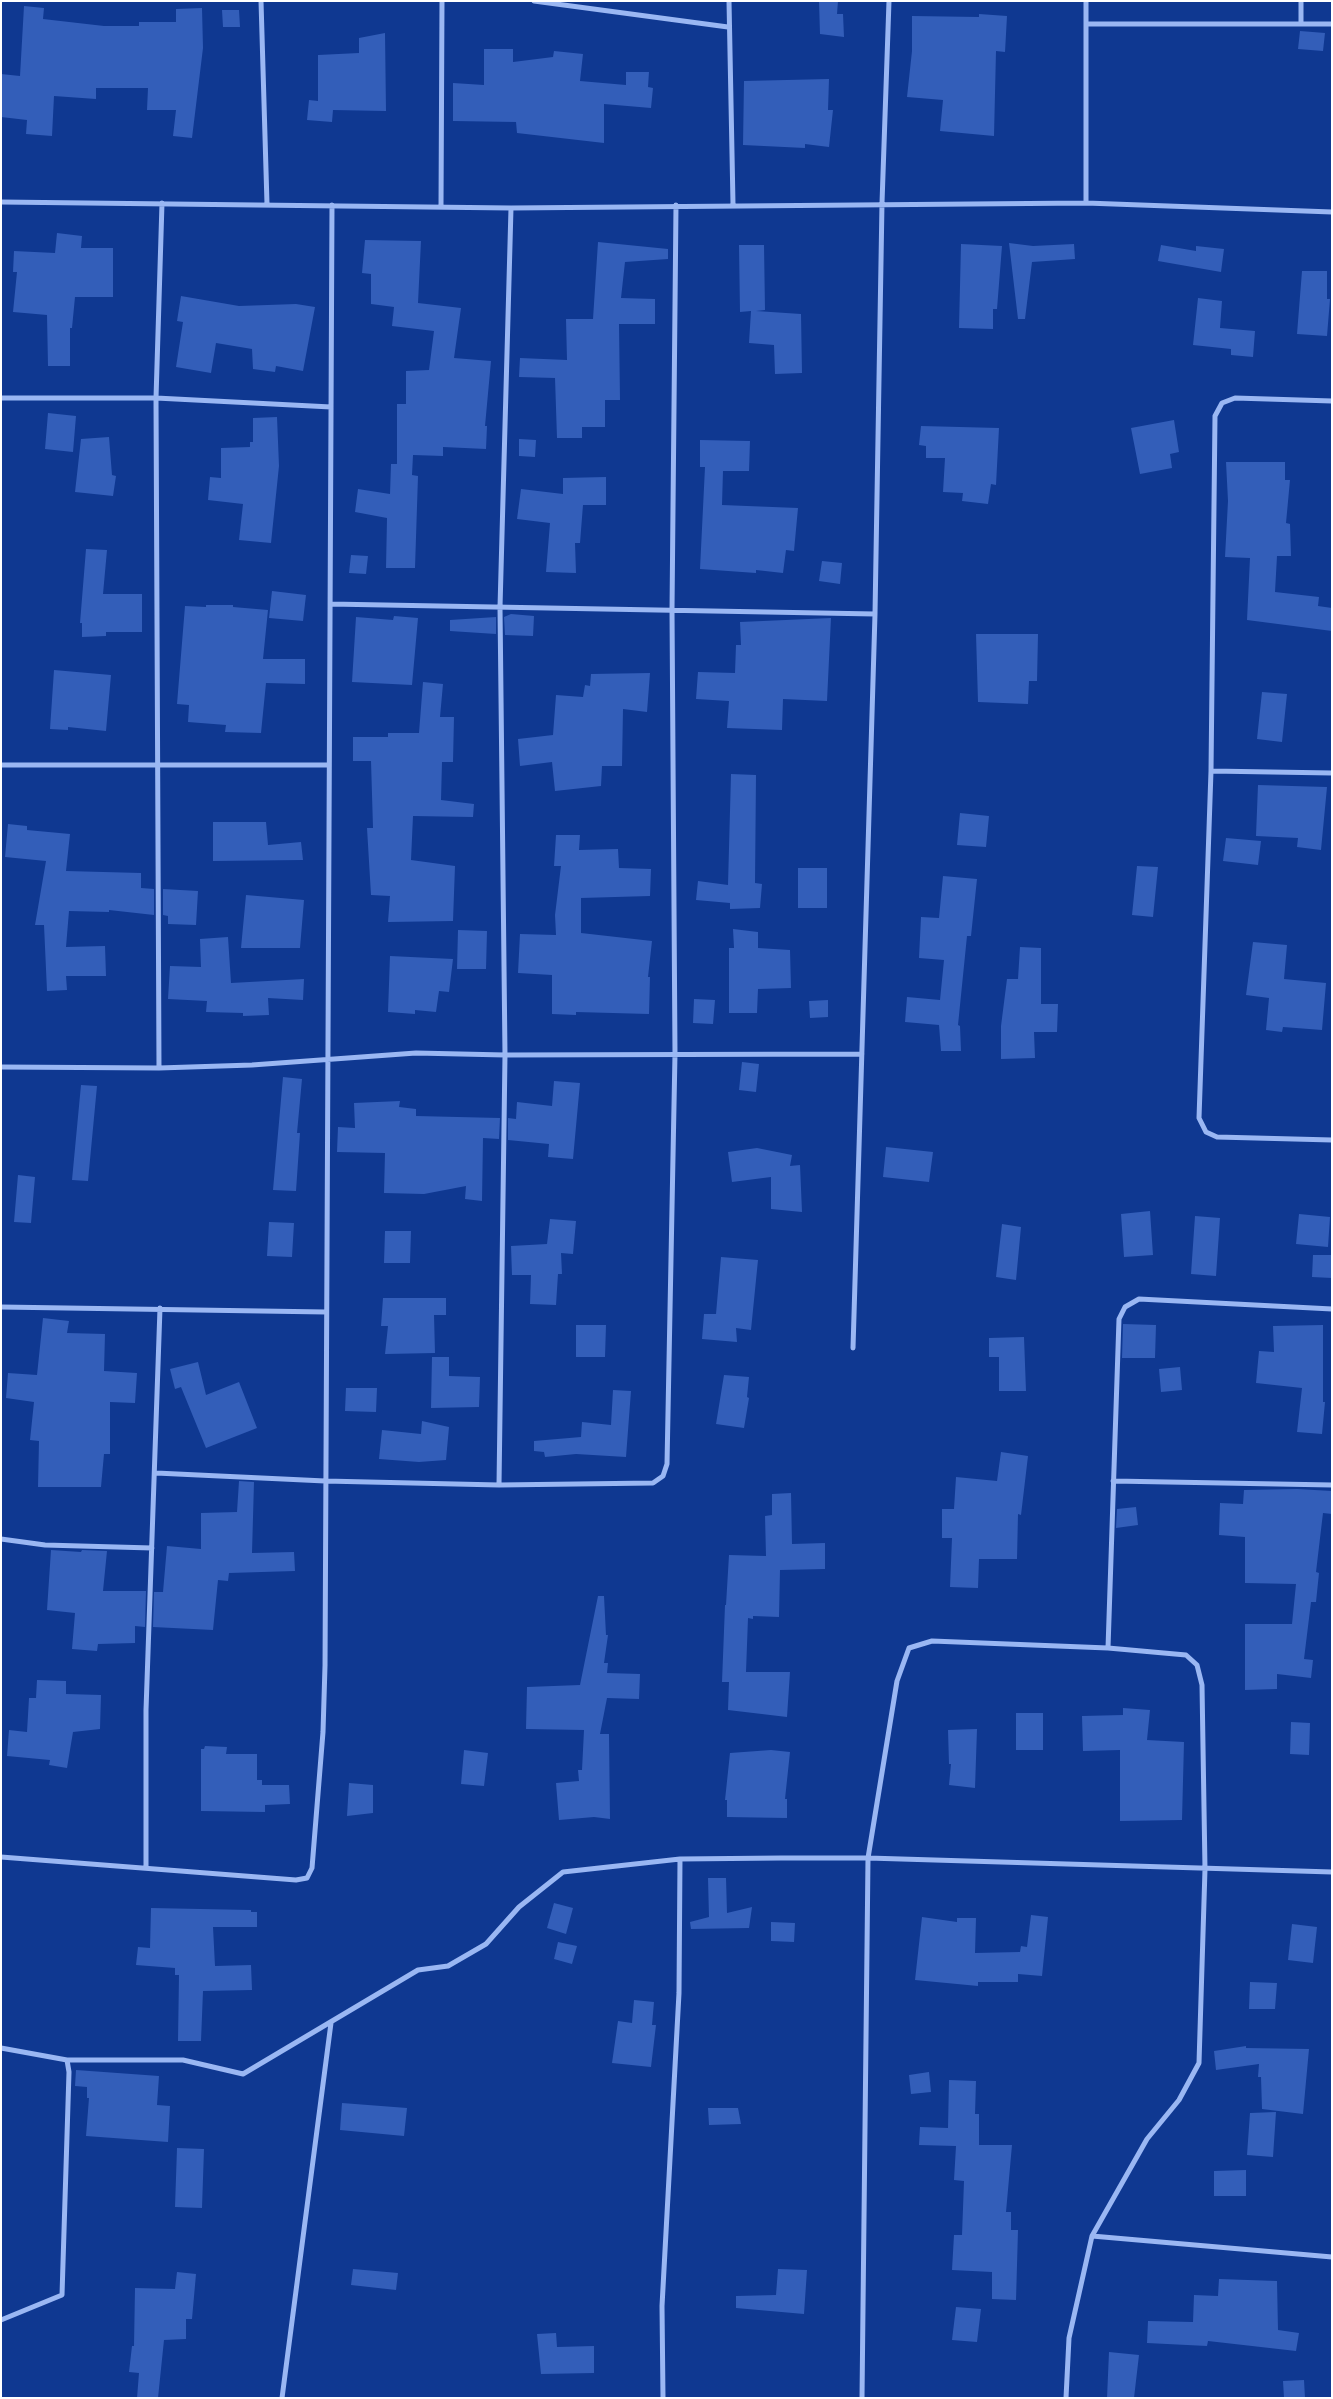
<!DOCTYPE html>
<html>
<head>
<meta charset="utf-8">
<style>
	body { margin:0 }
	#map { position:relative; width:1333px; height:2399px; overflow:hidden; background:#0f3891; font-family:Figtree,sans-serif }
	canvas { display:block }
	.frame { position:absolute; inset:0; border:2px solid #fff; pointer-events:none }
</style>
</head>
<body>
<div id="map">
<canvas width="1333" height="2399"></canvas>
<div class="frame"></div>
</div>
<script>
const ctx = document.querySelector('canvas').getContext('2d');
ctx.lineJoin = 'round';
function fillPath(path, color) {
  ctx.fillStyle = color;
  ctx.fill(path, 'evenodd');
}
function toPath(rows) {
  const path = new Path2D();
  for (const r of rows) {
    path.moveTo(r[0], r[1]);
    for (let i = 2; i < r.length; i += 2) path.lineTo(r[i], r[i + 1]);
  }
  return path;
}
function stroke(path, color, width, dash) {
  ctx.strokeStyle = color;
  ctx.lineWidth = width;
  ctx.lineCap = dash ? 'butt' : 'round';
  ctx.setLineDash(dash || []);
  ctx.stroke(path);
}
fillPath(toPath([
	[819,1,838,1,837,14,843,14,844,37,820,34],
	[24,6,44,8,43,19,104,26,139,26,139,22,176,22,176,9,202,8,203,48,192,138,173,136,176,110,147,110,148,88,96,88,96,99,54,96,52,136,26,134,27,120,1,117,1,74,20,76],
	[222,10,239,10,240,27,223,27],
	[979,14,1007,16,1005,52,996,51,994,136,940,131,943,100,907,97,912,51,912,16,979,17],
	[1300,31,1325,33,1323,51,1298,49],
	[385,33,386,111,333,110,332,122,307,120,309,100,318,101,318,55,359,53,359,38],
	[484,49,513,49,513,62,553,57,554,51,583,54,580,81,626,85,626,72,649,72,648,87,653,88,651,108,604,104,604,143,517,133,516,122,453,121,453,83,484,85],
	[829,79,828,110,833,110,829,147,805,144,805,148,743,145,744,81],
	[57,233,82,236,81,248,113,248,113,297,75,297,72,328,70,328,70,366,48,366,47,315,13,312,17,272,13,272,14,251,55,253],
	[365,240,421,241,418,303,461,308,454,358,491,361,485,426,487,426,486,449,443,447,443,456,413,455,412,475,418,476,415,568,386,568,387,518,355,512,358,489,390,494,391,464,397,464,397,404,406,404,406,371,429,370,434,331,392,326,394,307,371,304,371,274,362,273],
	[598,242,668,249,668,259,625,262,621,298,655,299,655,324,619,324,620,400,605,400,605,427,582,427,582,438,557,438,555,378,519,377,520,358,567,360,566,319,593,319],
	[1009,243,1033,246,1074,244,1075,259,1032,262,1025,319,1018,319],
	[961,244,1002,246,997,309,993,309,993,329,959,328],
	[739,245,764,245,765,310,756,311,801,314,802,373,775,374,774,345,749,343,751,311,740,312],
	[1161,245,1196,251,1196,246,1224,249,1221,272,1158,261],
	[1302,271,1327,271,1327,299,1330,299,1327,336,1297,334],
	[181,296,239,306,296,304,315,307,303,371,276,366,275,372,253,369,252,349,216,343,211,373,176,367,183,322,177,321],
	[1198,298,1222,301,1220,328,1255,331,1253,357,1231,355,1231,349,1193,345],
	[48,413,76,416,73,452,45,449],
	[277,417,279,466,271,543,239,540,243,504,208,500,210,477,221,478,221,448,250,447,250,442,253,442,253,418],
	[1174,420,1179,452,1170,454,1172,468,1140,474,1131,428],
	[921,426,999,428,996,485,991,484,988,504,962,501,963,493,943,492,945,458,926,458,926,446,919,445],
	[109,437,112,475,116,476,113,496,75,492,81,439],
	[519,439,536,440,535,457,519,456],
	[700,440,750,441,749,471,723,471,722,505,798,508,794,551,786,550,783,573,756,570,756,573,700,569,705,467,700,467],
	[1226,462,1285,462,1285,480,1290,480,1286,523,1290,524,1291,556,1277,556,1275,592,1319,597,1318,606,1332,608,1332,631,1247,620,1250,558,1225,557,1228,501],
	[606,477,606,505,583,505,580,543,575,543,576,573,546,572,550,523,517,519,521,489,563,494,563,478],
	[86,549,107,550,103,594,142,594,142,632,106,632,106,636,82,637,82,623,80,623],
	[351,555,368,556,366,574,349,573],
	[822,561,842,563,840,584,819,581],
	[272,591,306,595,303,621,269,618],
	[206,605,233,605,233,607,268,610,263,659,305,659,305,684,266,683,261,733,225,732,226,725,188,722,189,705,177,704,185,606,206,607],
	[511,614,534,616,533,636,505,635,504,617],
	[394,616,418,618,412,685,352,682,356,617,393,620],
	[496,617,496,634,450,631,450,620],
	[831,618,827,701,783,699,782,730,727,728,729,701,696,699,698,672,735,673,736,645,741,645,740,622],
	[976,634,1038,634,1037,681,1029,681,1028,704,978,702],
	[54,670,111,675,106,731,68,727,68,730,50,729],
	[650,673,647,712,623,709,622,766,602,766,601,786,555,791,552,762,520,766,518,739,553,735,556,695,583,697,585,685,590,686,591,674],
	[423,682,443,684,440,717,454,717,453,762,442,762,441,800,474,804,473,817,413,816,411,860,455,866,453,921,388,922,390,896,371,895,367,828,373,828,371,761,353,761,353,737,388,737,388,733,419,733],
	[1262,692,1287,694,1282,742,1257,739],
	[731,774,756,775,755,883,762,884,760,908,730,909,730,903,696,900,698,881,728,885],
	[1258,785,1327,787,1321,850,1297,847,1298,838,1256,836],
	[960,813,989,816,986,847,957,845],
	[213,822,266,822,268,845,301,842,303,860,213,861],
	[8,824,27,826,27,830,70,834,66,871,141,873,141,888,154,889,154,915,109,910,109,912,69,911,66,947,105,946,106,976,66,976,67,990,47,991,44,925,35,925,46,861,5,857],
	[556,835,580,835,579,850,618,849,619,868,651,869,650,896,581,898,581,933,652,941,648,977,650,977,649,1014,576,1012,576,1015,552,1014,552,975,518,973,520,934,556,935,555,915,561,866,554,866],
	[1226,838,1261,841,1258,865,1223,861],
	[1137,866,1158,867,1153,917,1132,915],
	[798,868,827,868,827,908,798,908],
	[943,876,977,879,971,936,967,936,958,1025,960,1026,961,1051,941,1051,939,1025,905,1022,907,997,940,1000,944,960,919,958,921,917,939,918],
	[163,889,198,891,196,925,168,924,168,916,163,915],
	[246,895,304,900,300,948,241,948],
	[733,929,758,932,758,948,790,950,791,988,758,989,757,1013,729,1013,729,948,734,948],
	[458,930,487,931,486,969,457,969],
	[228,937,231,983,304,979,303,1000,268,998,269,1015,243,1016,243,1013,206,1012,207,1001,168,999,170,966,201,967,200,939],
	[1253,942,1287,945,1284,979,1326,983,1322,1030,1283,1027,1282,1032,1266,1030,1269,998,1246,995],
	[1020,947,1041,948,1041,1004,1058,1004,1057,1032,1034,1032,1035,1058,1001,1059,1001,1026,1007,979,1018,979],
	[390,956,453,959,449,992,439,991,436,1012,415,1010,415,1014,388,1012],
	[694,999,715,1000,713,1024,693,1023],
	[828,1000,828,1017,810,1018,809,1001],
	[742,1062,759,1064,756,1092,739,1090],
	[283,1077,302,1079,297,1133,300,1133,296,1191,273,1190],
	[554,1081,580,1083,573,1159,548,1157,549,1144,508,1140,508,1118,516,1119,517,1102,552,1106],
	[81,1085,97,1086,88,1181,72,1180],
	[400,1101,399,1107,416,1109,416,1116,500,1118,499,1139,483,1138,482,1201,465,1199,466,1186,424,1194,384,1193,385,1153,337,1152,338,1127,355,1128,354,1103],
	[886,1147,933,1152,929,1182,883,1177],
	[757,1148,792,1155,790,1166,800,1165,802,1212,771,1209,771,1177,732,1182,728,1152],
	[18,1175,35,1177,31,1223,14,1222],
	[1150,1211,1153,1255,1124,1257,1121,1214],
	[1299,1214,1330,1217,1328,1247,1296,1244],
	[1195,1216,1220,1218,1216,1276,1191,1274],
	[550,1219,576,1221,573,1254,561,1253,562,1274,558,1274,556,1305,530,1304,531,1275,512,1275,511,1246,547,1244],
	[269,1222,294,1223,292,1257,267,1256],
	[1002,1224,1021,1227,1016,1280,996,1277],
	[385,1231,411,1231,410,1263,384,1263],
	[1313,1255,1332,1255,1332,1278,1312,1277],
	[721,1257,758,1260,751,1330,736,1328,737,1342,702,1339,704,1314,716,1314],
	[383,1298,446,1298,446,1315,434,1315,435,1353,385,1354,388,1326,381,1326],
	[43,1318,69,1321,67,1333,105,1334,104,1371,137,1373,135,1403,110,1402,110,1454,104,1454,101,1487,38,1487,39,1441,30,1440,34,1402,6,1398,8,1373,37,1375],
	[1123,1324,1156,1325,1155,1358,1122,1358],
	[576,1325,606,1325,605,1357,576,1357],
	[1323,1325,1323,1402,1325,1402,1322,1434,1297,1432,1302,1388,1256,1383,1259,1351,1274,1352,1273,1326],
	[1024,1337,1026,1391,999,1391,999,1357,989,1357,989,1338],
	[432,1357,449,1357,449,1376,480,1377,479,1407,431,1408],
	[198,1362,206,1395,239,1382,257,1428,206,1448,181,1387,175,1389,170,1369],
	[1180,1367,1182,1390,1161,1392,1159,1369],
	[724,1375,749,1377,747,1397,749,1398,744,1428,716,1424],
	[346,1388,377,1388,376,1412,345,1411],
	[613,1390,631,1391,626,1457,576,1454,545,1457,544,1452,534,1451,534,1441,581,1437,582,1422,611,1425],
	[422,1421,449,1427,446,1460,419,1462,379,1459,382,1430,421,1434],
	[1001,1452,1028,1456,1021,1515,1018,1514,1017,1559,979,1559,978,1588,950,1587,952,1538,942,1538,942,1509,954,1509,956,1477,997,1481],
	[239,1481,254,1482,252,1553,294,1552,295,1571,229,1573,228,1581,218,1580,213,1630,153,1627,154,1592,163,1592,167,1546,201,1549,201,1513,237,1512],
	[1297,1489,1332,1491,1332,1514,1323,1513,1316,1572,1319,1573,1316,1602,1311,1602,1304,1659,1313,1660,1311,1678,1277,1674,1277,1689,1245,1690,1245,1624,1292,1624,1296,1584,1245,1583,1245,1537,1219,1535,1220,1503,1243,1504,1244,1490],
	[791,1493,792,1544,825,1543,825,1569,780,1570,779,1617,753,1616,753,1619,748,1618,746,1672,790,1672,787,1717,728,1710,729,1682,722,1682,725,1605,726,1605,729,1555,766,1556,765,1516,772,1515,772,1494],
	[1136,1507,1138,1525,1116,1528,1117,1509],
	[51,1550,81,1552,82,1550,107,1551,103,1591,146,1591,145,1627,135,1626,135,1643,98,1644,97,1651,72,1649,75,1613,47,1610],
	[598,1596,604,1596,606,1635,608,1635,604,1663,608,1663,607,1673,640,1674,639,1699,607,1698,600,1734,609,1734,610,1819,594,1817,559,1820,556,1783,579,1781,578,1770,582,1770,584,1730,526,1729,527,1687,580,1685],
	[37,1680,66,1681,66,1694,101,1695,100,1729,73,1732,67,1768,49,1765,50,1760,7,1756,9,1730,27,1732,29,1698,36,1698],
	[1123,1708,1150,1710,1147,1740,1184,1742,1182,1820,1120,1821,1120,1750,1083,1751,1082,1716,1123,1715],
	[1016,1713,1043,1713,1043,1750,1016,1750],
	[1291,1722,1310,1723,1309,1755,1290,1754],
	[977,1729,975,1788,949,1785,951,1764,949,1764,948,1730],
	[205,1746,227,1747,226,1754,257,1754,257,1780,262,1780,262,1785,289,1785,290,1804,265,1805,265,1812,201,1811,201,1749,204,1749],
	[464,1750,488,1753,484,1786,461,1784],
	[771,1750,790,1752,785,1799,787,1799,787,1818,727,1817,727,1800,725,1800,730,1753],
	[349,1783,373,1785,373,1813,347,1816],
	[708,1878,726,1878,727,1913,752,1907,749,1928,691,1929,690,1922,709,1917],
	[554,1903,573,1908,566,1934,547,1928],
	[151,1908,251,1910,251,1912,257,1912,257,1927,213,1927,215,1966,251,1965,252,1990,203,1991,201,2041,178,2041,179,1975,175,1975,175,1968,136,1965,138,1947,150,1948],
	[1031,1915,1048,1917,1042,1976,1018,1974,1018,1982,978,1982,978,1986,915,1980,922,1917,957,1922,957,1918,976,1918,975,1953,1020,1952,1021,1946,1027,1947],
	[771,1922,795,1923,794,1942,771,1941],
	[1292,1924,1317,1927,1313,1963,1288,1960],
	[558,1942,577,1946,572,1964,554,1959],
	[1250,1982,1277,1983,1275,2009,1249,2009],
	[634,2000,654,2002,652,2025,656,2025,651,2067,612,2063,618,2021,632,2023],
	[1246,2046,1246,2048,1309,2049,1303,2114,1262,2109,1261,2077,1258,2077,1259,2064,1216,2070,1214,2051],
	[76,2070,159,2076,157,2105,170,2106,168,2142,86,2136,89,2098,87,2098,87,2087,75,2086],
	[929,2072,931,2092,911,2094,909,2075],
	[949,2080,976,2081,975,2114,979,2114,979,2145,1012,2145,1006,2212,1011,2212,1011,2230,1018,2230,1016,2300,992,2299,992,2272,952,2270,954,2235,962,2235,964,2181,954,2180,956,2146,919,2145,920,2127,948,2128],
	[342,2103,407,2108,404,2136,340,2130],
	[708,2108,738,2108,741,2124,709,2125],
	[1276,2112,1273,2157,1247,2155,1250,2113],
	[177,2148,204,2149,202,2208,175,2207],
	[1246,2170,1246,2196,1214,2196,1214,2171],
	[353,2269,398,2273,396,2290,351,2285],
	[778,2269,807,2270,804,2314,736,2308,736,2296,776,2295],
	[177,2272,196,2274,192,2319,186,2319,186,2339,164,2340,158,2398,137,2398,139,2373,129,2372,132,2346,134,2346,135,2288,175,2289],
	[1219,2279,1277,2281,1278,2330,1299,2333,1296,2351,1208,2341,1207,2346,1147,2343,1148,2321,1193,2322,1194,2295,1218,2296],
	[956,2307,981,2309,977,2342,952,2340],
	[556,2333,557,2347,594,2346,594,2373,541,2374,537,2334],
	[1109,2352,1139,2355,1134,2398,1107,2398],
	[1304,2380,1305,2398,1284,2398,1283,2381]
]), '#335eb9');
stroke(toPath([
	[261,1,267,204],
	[534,1,728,27],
	[729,1,733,204],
	[1301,1,1301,24],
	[1086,24,1332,24],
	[1,202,511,208,1086,203,1332,212],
	[1086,203,1086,1],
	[441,206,442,1],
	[1,398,156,398,331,407],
	[1332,401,1235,398,1222,403,1215,416,1211,771,1199,1118,1206,1132,1217,1137,1332,1140],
	[330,604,875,614],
	[1,765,328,765],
	[1211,771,1332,773],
	[1,1067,159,1068,252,1065,416,1053,505,1055,862,1054],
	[159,1068,156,398,162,203],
	[1,1307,326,1312],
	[853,1348,875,614,882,203,889,1],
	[156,1473,325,1481,499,1485,653,1483,663,1476,667,1464,675,1054,672,610,676,205],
	[1113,1481,1332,1485],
	[499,1485,505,1055,500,607,511,208],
	[1,1539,45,1545,152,1548],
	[1108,1648,1119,1319,1125,1307,1139,1299,1332,1309],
	[1,1857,296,1880,307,1878,312,1868,323,1732,325,1666,332,205],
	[146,1867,146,1710,160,1308],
	[1,2048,67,2060],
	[1092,2236,1332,2257],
	[1,2320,62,2295,69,2072,67,2060,183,2060,243,2074,418,1970,448,1966,486,1944,519,1907,563,1872,680,1859,781,1858,868,1858,1332,1872],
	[282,2398,331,2023],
	[663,2398,662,2306,679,1993,680,1859],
	[862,2398,868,1858,897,1681,909,1648,932,1641,1108,1648,1186,1655,1197,1665,1202,1685,1205,1869,1199,2063,1179,2100,1147,2139,1092,2236,1069,2338,1066,2398]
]), '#9ab7f3', 5);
</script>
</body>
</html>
